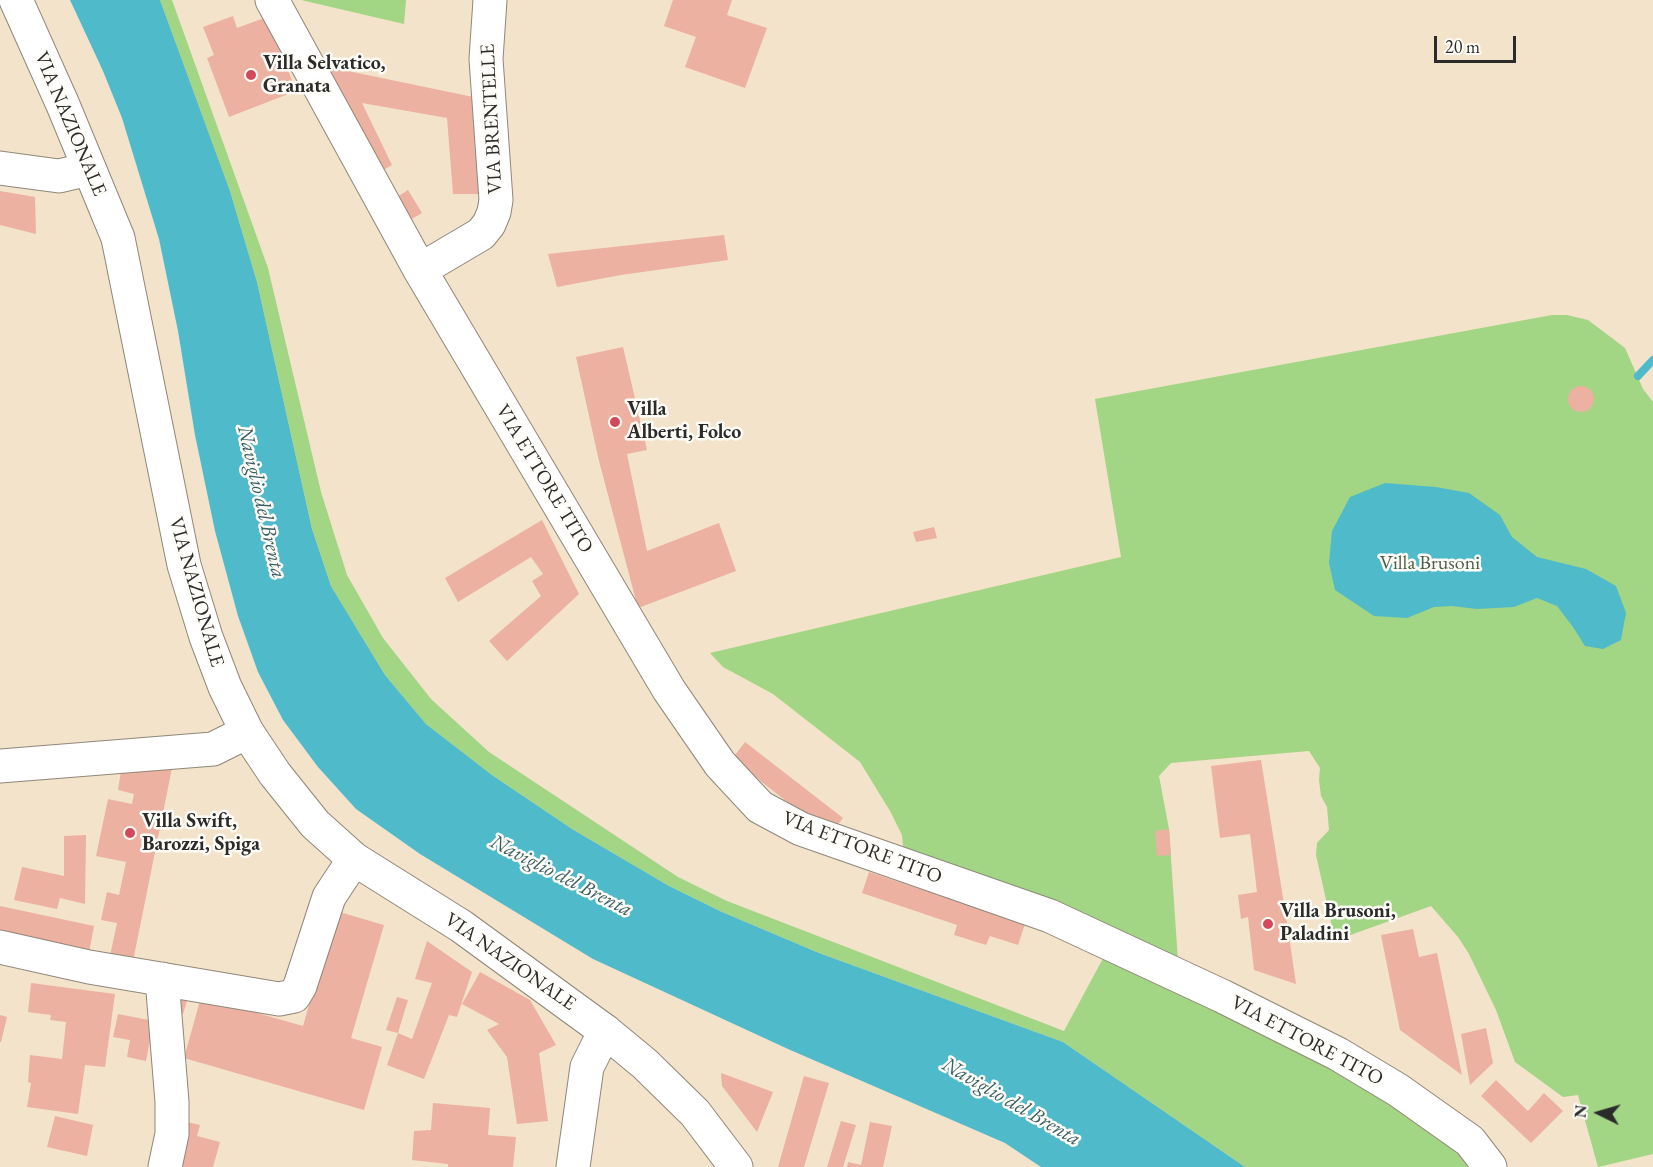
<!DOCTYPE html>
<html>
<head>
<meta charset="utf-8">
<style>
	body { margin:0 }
	#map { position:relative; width:1653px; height:1167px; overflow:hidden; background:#f3e3ca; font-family:"EB Garamond",serif }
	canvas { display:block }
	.north { position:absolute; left:1569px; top:1083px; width:60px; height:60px; -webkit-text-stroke:4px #fdfcf7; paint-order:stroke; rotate:275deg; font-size:16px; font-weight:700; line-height:24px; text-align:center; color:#2b2b2b }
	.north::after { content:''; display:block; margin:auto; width:21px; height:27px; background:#2b2b2b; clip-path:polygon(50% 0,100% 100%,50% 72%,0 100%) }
	.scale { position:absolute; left:1434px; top:36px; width:82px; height:27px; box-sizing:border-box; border:3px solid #2b2b2b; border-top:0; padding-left:8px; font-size:18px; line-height:21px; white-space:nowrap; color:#2b2b2b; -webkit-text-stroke:4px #fdfcf7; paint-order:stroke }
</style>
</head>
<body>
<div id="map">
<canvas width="1653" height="1167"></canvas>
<div class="north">N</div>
<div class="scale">20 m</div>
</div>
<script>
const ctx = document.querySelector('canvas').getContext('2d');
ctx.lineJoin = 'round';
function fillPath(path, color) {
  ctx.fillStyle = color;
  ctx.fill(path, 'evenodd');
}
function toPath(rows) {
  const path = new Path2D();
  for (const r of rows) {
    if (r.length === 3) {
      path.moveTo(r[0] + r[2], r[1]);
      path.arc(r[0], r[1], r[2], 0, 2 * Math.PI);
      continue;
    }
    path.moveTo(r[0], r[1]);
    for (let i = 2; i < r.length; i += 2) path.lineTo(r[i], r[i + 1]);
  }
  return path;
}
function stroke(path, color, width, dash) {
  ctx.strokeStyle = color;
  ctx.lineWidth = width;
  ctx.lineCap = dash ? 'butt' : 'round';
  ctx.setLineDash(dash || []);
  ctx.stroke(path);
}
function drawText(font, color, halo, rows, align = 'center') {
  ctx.font = font + ' "EB Garamond",serif';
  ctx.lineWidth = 5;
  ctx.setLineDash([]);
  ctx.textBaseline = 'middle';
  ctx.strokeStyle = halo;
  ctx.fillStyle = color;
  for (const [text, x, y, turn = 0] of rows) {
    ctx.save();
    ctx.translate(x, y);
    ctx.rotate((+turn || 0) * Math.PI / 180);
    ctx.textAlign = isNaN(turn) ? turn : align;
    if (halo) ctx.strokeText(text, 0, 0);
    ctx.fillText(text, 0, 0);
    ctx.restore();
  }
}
fillPath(toPath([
	[160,0,172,0,268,268,321,492,347,575,383,638,431,699,489,752,678,877,727,901,1064,1031,1107,951,1303,1051,1449,1138,1475,1167,1245,1167,1063,1042,819,953,722,912,669,886,572,829,492,775,426,724,385,675,331,586,312,529,257,282,230,191],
	[301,0,406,0,404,24],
	[1552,315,1567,315,1588,320,1625,348,1643,389,1653,402,1653,1154,1598,1167,1578,1095,1563,1097,1515,1062,1496,1010,1469,954,1458,937,1431,906,1345,937,1333,931,1316,855,1317,843,1329,830,1327,807,1321,796,1319,780,1320,768,1309,751,1171,763,1159,776,1169,829,1178,961,904,856,902,835,890,811,860,762,773,694,723,667,710,653,1121,557,1095,399]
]), '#a2d584');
fillPath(toPath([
	[70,0,160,0,230,191,257,282,312,529,331,586,385,675,426,724,492,775,572,829,669,886,722,912,819,953,1063,1042,1245,1167,1041,1167,1005,1143,788,1049,593,959,420,854,356,809,318,767,283,720,258,672,238,616,215,531,195,435,178,331,159,239,122,118,103,71],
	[1385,483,1436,487,1469,493,1500,515,1512,537,1537,557,1586,569,1616,586,1626,613,1621,640,1603,649,1585,646,1573,627,1557,606,1537,598,1514,607,1477,609,1452,606,1434,607,1407,618,1374,616,1335,590,1329,563,1332,531,1350,497]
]), '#4fbbca');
stroke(toPath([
	[1638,376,1653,360]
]), '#4fbbca', 8);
fillPath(toPath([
	[673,0,732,0,727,15,767,28,745,88,685,67,696,37,664,26],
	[233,16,237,28,267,17,296,91,229,117,207,58,214,55,203,27],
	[309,63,483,99,489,194,453,194,447,118,362,103,392,165,373,176],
	[408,190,422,213,403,224,389,202],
	[0,191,35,197,36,234,0,225],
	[724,235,728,260,621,275,557,287,548,254],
	[623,347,647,450,627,454,647,551,719,523,736,571,638,608,599,461,576,357],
	[1581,399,13],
	[542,520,579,594,507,661,489,641,541,596,532,581,543,574,531,557,458,602,445,578],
	[934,527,937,538,916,542,913,532],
	[745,742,843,818,833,831,821,828,732,759],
	[1261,760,1288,929,1296,984,1254,970,1248,917,1241,919,1238,895,1257,892,1250,834,1220,838,1211,766],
	[122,765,172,768,133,961,110,956,117,923,101,920,107,892,119,895,126,862,96,856,108,799,132,804,134,794,118,790],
	[1169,829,1171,855,1157,856,1155,831],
	[86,835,85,904,60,898,57,909,14,900,22,867,64,876,64,836],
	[869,872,1025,924,1018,945,990,936,986,945,954,935,957,925,862,893],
	[0,906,94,926,89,953,0,933],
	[336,911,384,925,351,1038,382,1047,364,1110,184,1058,201,997,303,1026],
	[1413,929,1419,957,1437,953,1462,1075,1400,1030,1381,935],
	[427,941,472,972,457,1017,449,1015,424,1079,387,1065,398,1033,412,1039,432,983,415,979],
	[480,972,530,1000,556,1045,539,1053,548,1121,517,1124,507,1057,487,1030,499,1024,462,1004],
	[31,983,115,994,105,1067,85,1065,78,1114,27,1107,31,1083,28,1082,30,1055,62,1059,66,1022,50,1020,51,1015,28,1012],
	[397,997,408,1000,398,1033,386,1030],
	[174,998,187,1001,183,1014,171,1011],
	[118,1014,164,1023,160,1043,150,1040,146,1061,127,1057,130,1040,113,1037],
	[0,1015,7,1017,1,1042,0,1042],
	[1486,1028,1493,1063,1470,1085,1461,1034],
	[721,1073,773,1092,757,1132,722,1086],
	[804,1076,829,1083,804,1167,778,1167],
	[1496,1080,1528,1111,1544,1093,1563,1111,1531,1143,1481,1096],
	[433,1103,490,1108,488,1135,516,1137,513,1167,448,1167,448,1164,412,1160,414,1131,431,1130],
	[55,1116,93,1125,87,1156,47,1147],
	[841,1121,856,1125,843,1167,827,1167],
	[187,1122,200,1125,197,1136,220,1142,213,1167,175,1167],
	[870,1122,892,1126,883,1167,847,1167,848,1162,861,1165]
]), '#ecb1a0');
const minor = toPath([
	[272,0,420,270,669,690,720,764,760,807,801,829,1050,916,1222,996,1338,1054,1398,1090,1470,1141,1490,1167],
	[0,168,59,176,89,169],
	[420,270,481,234,489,224,494,212,496,200,486,59,490,0],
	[0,766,213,749,247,732],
	[0,947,89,967,279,999,294,996,300,986,329,897,354,859],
	[162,979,172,1102,172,1134,165,1167],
	[573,1167,587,1067,605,1031]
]);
const major = toPath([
	[16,0,63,105,118,238,184,565,206,637,225,687,247,732,275,774,315,824,354,859,461,926,605,1031,645,1064,695,1113,736,1167]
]);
stroke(minor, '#8f877a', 35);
stroke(major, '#8f877a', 35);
stroke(minor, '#fff', 33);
stroke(major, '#fff', 33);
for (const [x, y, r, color] of [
	[251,75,6,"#d1495b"],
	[615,422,6,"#d1495b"],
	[130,833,6,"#d1495b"],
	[1268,924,6,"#d1495b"]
]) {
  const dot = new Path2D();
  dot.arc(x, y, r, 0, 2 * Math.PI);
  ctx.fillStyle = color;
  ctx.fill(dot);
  stroke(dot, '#fdfcf7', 2);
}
drawText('bold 20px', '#2b2b2b', '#fdfcf7', [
	["Villa Selvatico,",263,64],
	["Granata",263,87],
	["Villa",627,410],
	["Alberti, Folco",627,433],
	["Villa Swift,",142,822],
	["Barozzi, Spiga",142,845],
	["Villa Brusoni,",1280,912],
	["Paladini",1280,935]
], 'left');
drawText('20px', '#2b2b2b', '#fdfcf7', [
	["VIA BRENTELLE",492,119,-93],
	["VIA NAZIONALE",70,124,67],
	["VIA ETTORE TITO",544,479,59],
	["VIA NAZIONALE",196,592,74],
	["VIA ETTORE TITO",862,848,21],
	["VIA NAZIONALE",510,962,35],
	["VIA ETTORE TITO",1307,1041,28]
]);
drawText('20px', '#4f5e46', '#fdfcf7', [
	["Villa Brusoni",1430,564]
]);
drawText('italic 21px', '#385d63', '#fdfcf7', [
	["Naviglio del Brenta",261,502,77],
	["Naviglio del Brenta",561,876,27],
	["Naviglio del Brenta",1011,1102,30]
]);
</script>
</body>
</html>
